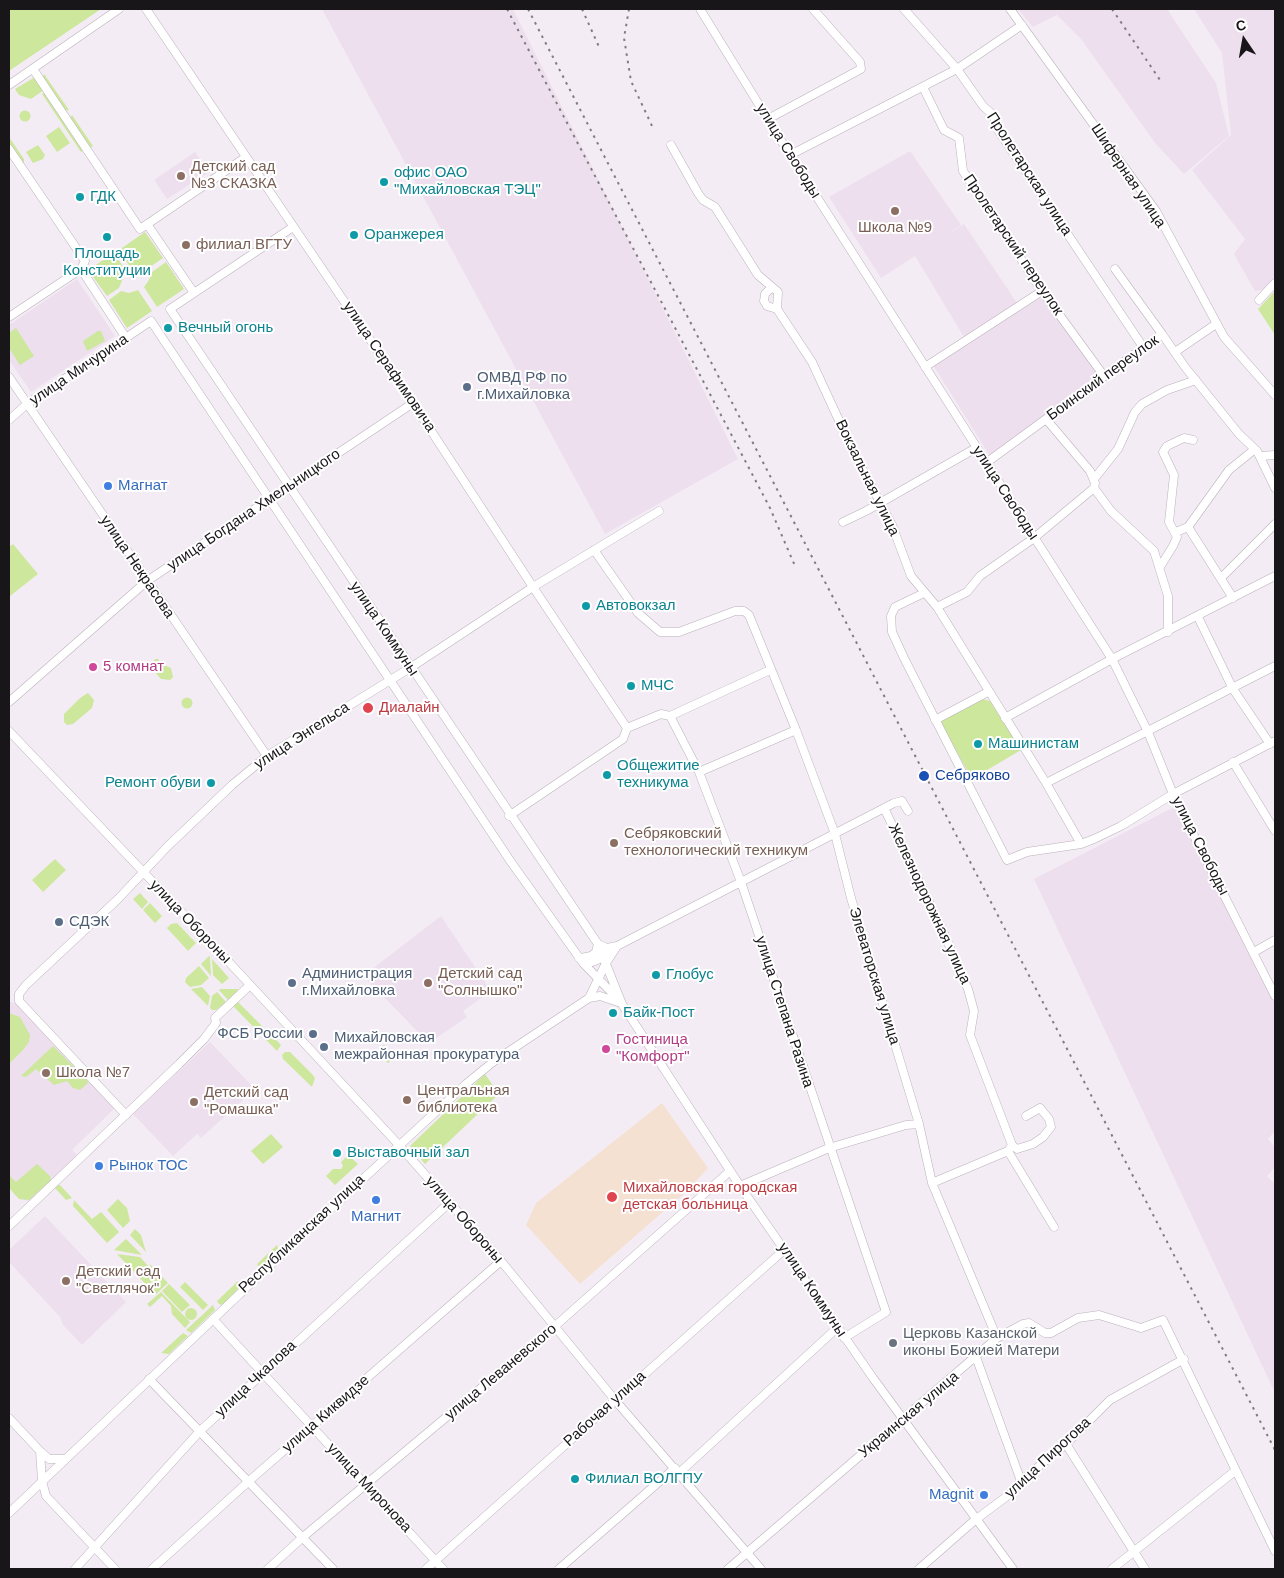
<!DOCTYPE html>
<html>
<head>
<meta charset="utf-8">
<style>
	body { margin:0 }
	#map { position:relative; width:1284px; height:1578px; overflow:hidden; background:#f4ecf5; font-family:Arial,sans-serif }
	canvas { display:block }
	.frame { position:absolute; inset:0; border:10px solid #191619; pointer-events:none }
	.north { position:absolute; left:1219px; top:15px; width:50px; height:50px; -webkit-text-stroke:4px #fff; paint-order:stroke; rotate:348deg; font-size:14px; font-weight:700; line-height:20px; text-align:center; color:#191619 }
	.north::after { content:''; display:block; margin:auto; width:18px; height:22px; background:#191619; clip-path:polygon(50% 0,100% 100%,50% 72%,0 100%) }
</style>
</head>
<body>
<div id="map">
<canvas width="1284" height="1578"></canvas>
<div class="frame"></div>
<div class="north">С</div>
</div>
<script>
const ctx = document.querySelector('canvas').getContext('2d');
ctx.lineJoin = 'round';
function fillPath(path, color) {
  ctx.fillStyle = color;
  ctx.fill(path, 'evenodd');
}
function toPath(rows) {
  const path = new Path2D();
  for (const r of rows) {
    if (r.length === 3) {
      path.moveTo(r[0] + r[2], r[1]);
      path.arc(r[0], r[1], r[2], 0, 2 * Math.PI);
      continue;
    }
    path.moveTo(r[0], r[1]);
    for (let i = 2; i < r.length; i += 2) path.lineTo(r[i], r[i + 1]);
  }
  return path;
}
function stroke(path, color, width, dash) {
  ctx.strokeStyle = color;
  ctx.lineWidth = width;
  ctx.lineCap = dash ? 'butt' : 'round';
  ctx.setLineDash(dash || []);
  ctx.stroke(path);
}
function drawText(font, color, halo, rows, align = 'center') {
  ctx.font = font + ' Arial,sans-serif';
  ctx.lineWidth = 4;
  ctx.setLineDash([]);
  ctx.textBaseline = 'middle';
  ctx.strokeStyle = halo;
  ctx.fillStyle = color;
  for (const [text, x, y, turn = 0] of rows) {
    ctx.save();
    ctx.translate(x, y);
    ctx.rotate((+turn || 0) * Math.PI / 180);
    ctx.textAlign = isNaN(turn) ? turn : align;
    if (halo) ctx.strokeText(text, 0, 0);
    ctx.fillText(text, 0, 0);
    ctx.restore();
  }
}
fillPath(toPath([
	[322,9,513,9,738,459,605,534],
	[1018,9,1167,9,1216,83,1229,136,1184,174,1155,143,1081,39,1057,15,1033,27],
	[1194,9,1275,9,1275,277,1266,289,1255,291,1234,254,1245,239,1192,170,1231,135,1222,53],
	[910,151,961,225,944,237,964,224,1017,303,964,337,915,256,881,278,829,197],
	[195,152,209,172,167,199,154,180],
	[77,279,115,336,31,392,9,360,9,325],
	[1043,296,1099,376,990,456,933,365],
	[1178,805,1275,1000,1275,1131,1268,1139,1275,1147,1275,1167,1267,1176,1275,1184,1275,1393,1034,879],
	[441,916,491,991,463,1011,467,1017,429,1043,363,976],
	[9,1001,21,1006,115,1108,72,1150,77,1155,30,1201,19,1199,9,1188],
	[210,1042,255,1089,201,1138,197,1134,173,1156,133,1114],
	[45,1216,126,1302,82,1345,63,1325,60,1317,9,1262,9,1250]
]), '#eddfee');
fillPath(toPath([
	[662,1103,708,1168,687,1191,580,1284,526,1225,536,1203]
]), '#f5e1d2');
fillPath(toPath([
	[9,9,101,9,9,71],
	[44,74,69,110,64,111,42,78],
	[35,77,44,90,31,99,19,95,15,89],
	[45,92,84,150,81,152,42,94],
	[25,116,5.5],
	[72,115,93,146,90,148,70,118],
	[59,127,70,143,57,152,46,136],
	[9,137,24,159,24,165,9,143],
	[38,145,45,155,43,159,33,163,26,152],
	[145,232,163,258,150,267,141,266,131,268,119,250],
	[114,253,126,271,119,288,107,296,88,270],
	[166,262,184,289,157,307,144,287,149,280,152,272],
	[138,290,152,311,127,328,109,300,121,291,129,293],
	[1275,291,1275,335,1258,309],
	[16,328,34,356,20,365,9,348,9,333],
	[98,331,101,331,105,341,87,351,83,341],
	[13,544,38,574,10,596,9,547],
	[155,659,158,659,161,664,171,668,173,677,170,680,161,679,153,670,152,666],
	[88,693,94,700,92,708,73,724,67,725,64,722,64,714,80,698],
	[187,703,5.5],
	[982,699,990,701,1021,750,972,779,940,722],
	[55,859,66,870,43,892,32,880],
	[140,893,148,902,142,909,133,899],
	[150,903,162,916,155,923,143,910],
	[177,923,196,943,188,951,167,928,171,924],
	[209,956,210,957,211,976,201,964],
	[212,959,229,978,222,984,213,975],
	[199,966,209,978,201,985,190,987,185,982,186,978],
	[202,987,210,996,208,1006,191,989],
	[220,989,238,989,238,990,228,1000,219,990],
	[217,992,226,1002,216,1010,212,1010,210,1008,212,996],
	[238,1002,281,1045,277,1051,233,1006],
	[9,1013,20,1017,30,1035,29,1042,23,1050,9,1064],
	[384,1045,395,1057,388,1063,377,1051],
	[53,1046,87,1080,88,1083,80,1090,73,1088,67,1081,54,1085,36,1069,26,1077,21,1076],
	[285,1052,290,1052,312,1074,315,1078,312,1087,283,1059,282,1055],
	[485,1074,499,1094,425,1164,410,1146],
	[271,1134,283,1147,263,1164,251,1151],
	[348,1155,358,1164,335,1185,326,1176,333,1169,341,1169,343,1166,341,1162],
	[37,1164,50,1176,51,1180,29,1200,19,1199,9,1188,9,1175,16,1182],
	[57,1184,61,1186,72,1198,66,1200,54,1187],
	[118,1199,127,1208,130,1221,123,1228,107,1210],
	[74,1200,92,1219,101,1212,119,1232,107,1243,73,1206],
	[135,1229,141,1235,146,1252,130,1235],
	[126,1239,142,1255,114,1250],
	[277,1245,279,1251,263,1266,258,1266,257,1264],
	[117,1254,140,1257,149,1267,153,1292],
	[150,1264,168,1283,155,1295],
	[238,1281,241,1286,222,1305,219,1304,217,1301],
	[185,1282,208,1305,203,1310,180,1287],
	[169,1284,190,1305,182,1312,162,1291],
	[161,1292,190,1322,185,1328,172,1314,171,1306,162,1296,150,1307,147,1304],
	[213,1305,215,1310,191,1333,186,1330],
	[191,1314,6],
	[183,1333,188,1336,169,1354,161,1353]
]), '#cde79c');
const minor = toPath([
	[146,9,413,403,533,587,627,728],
	[700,9,790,155,1112,659,1148,732,1173,794,1275,996],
	[904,9,957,69,983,106,993,115,998,130,1143,347],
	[1010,9,1156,211,1224,337,1275,395],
	[33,69,140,229,246,157],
	[9,85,119,9],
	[923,87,944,130,959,138,963,171,1042,291,1104,376],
	[768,119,861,69,860,62,813,9],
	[671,145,698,193,703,200,715,207,758,275,778,292,777,309,812,362,854,453,892,525,911,576,937,607,1046,783,1081,844],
	[9,149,85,261,81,269,126,338],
	[790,155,957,69,1022,25],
	[147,224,194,293],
	[293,227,170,309,598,944,622,1004,740,1186,873,1378,1013,1569],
	[1115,269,1162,334],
	[772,287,765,294,764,301,767,306,777,309],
	[1259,300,1275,283],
	[9,317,81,269],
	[1175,352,1216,324],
	[925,367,1042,291],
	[9,377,267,756],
	[1046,419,1090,471,1095,483,1094,488,1111,511,1154,551,1168,596,1168,632],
	[9,420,27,404,151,321,511,862,583,963,619,1000],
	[1261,456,1275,455],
	[986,463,1162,334,1185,367,1239,434,1257,451,1275,488],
	[1094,479,1118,449,1135,412,1142,404,1167,390,1196,380],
	[843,522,866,511,976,448],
	[1188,527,1233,598],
	[1176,532,1188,527,1229,470,1255,449],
	[594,550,638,613,660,632,679,632,735,611,744,611,749,615,796,730,835,834,851,898,919,1124,932,1183,997,1338],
	[1160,567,1173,546,1177,537,1169,522,1174,475,1163,452,1167,446,1184,438,1193,440],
	[1221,578,1275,524],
	[924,593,895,607,891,616,892,632,904,658,1007,860,1027,852,1081,844,1094,839,1121,826,1173,794,1275,741],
	[937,607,967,592,980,576,1034,538,1094,488],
	[1198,617,1233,689,1270,744],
	[9,702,147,581,413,403],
	[670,716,699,772,741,882,886,1312,844,1338],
	[1005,718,1112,659,1275,576],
	[935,720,988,692],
	[627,728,661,714,670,716,770,670],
	[9,731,213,945,398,1144,501,1261,615,1400,761,1569],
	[1233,762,1275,831],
	[699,772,796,730],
	[1046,783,1275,666],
	[884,808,943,931,968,989,974,1011,970,1035,1012,1145,1017,1149,1033,1144,1043,1137,1051,1127,1049,1119,1040,1108,1026,1116],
	[509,816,623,739,627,728],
	[598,944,607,948,617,946],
	[1254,952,1275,940],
	[579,958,592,962,607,956],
	[581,958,591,956,596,952,598,944],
	[589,998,600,996,618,1002],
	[126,1115,19,1001,19,994,26,985,118,899,168,846,232,785,267,756,410,668,533,587,659,511],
	[1012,1145,1008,1151,1054,1227],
	[932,1183,1008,1151],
	[740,1186,829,1148,906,1125,919,1124],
	[9,1226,179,1064,204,1039,216,1023,215,1018,250,985],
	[213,1319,443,1569],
	[976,1357,1021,1481],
	[149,1379,333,1569],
	[9,1418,40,1451,42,1481,46,1496,115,1569],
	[1066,1444,1145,1569],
	[40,1451,49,1459,65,1459],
	[679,1473,837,1328],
	[9,1513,286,1250,466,1084,493,1062,589,998,606,963,617,946,894,803,902,801,908,811],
	[75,1569,200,1431,449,1203],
	[152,1569,249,1481,501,1261],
	[268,1569,303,1537,554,1327,730,1171],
	[426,1569,784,1250],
	[559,1569,675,1468],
	[728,1569,997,1338,1023,1324,1029,1323,1045,1333,1051,1333,1078,1318,1099,1315,1141,1328,1163,1320,1275,1551],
	[919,1569,975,1520,1010,1494,1021,1481,1066,1444,1110,1400,1184,1359],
	[1112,1569,1235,1471]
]);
stroke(minor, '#bab1ba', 9);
stroke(minor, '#fff', 8);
stroke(toPath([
	[507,9,770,508,795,566],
	[528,9,1275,1450],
	[582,9,600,49],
	[629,9,624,38,631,81,653,128],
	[1112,9,1160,80]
]), '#817c81', 2, [2.5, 5]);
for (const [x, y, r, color] of [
	[181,176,5,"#8d6e63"],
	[384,182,5,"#0f9aa8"],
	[80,197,5,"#0f9aa8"],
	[895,211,5,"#8d6e63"],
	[354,235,5,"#0f9aa8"],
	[107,237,5,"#0f9aa8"],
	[186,245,5,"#8d6e63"],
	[168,328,5,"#0f9aa8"],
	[467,387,5,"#5c6f8a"],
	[108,486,5,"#3f7fe0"],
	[586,606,5,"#0f9aa8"],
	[93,667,5,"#d1479c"],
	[631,686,5,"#0f9aa8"],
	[368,708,6,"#e0444e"],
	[978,744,5,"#0f9aa8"],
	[607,775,5,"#0f9aa8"],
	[924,776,6,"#1a4fb4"],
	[211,783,5,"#0f9aa8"],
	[614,843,5,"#8d6e63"],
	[59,922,5,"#5c6f8a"],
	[656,975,5,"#0f9aa8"],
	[292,983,5,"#5c6f8a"],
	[428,983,5,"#8d6e63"],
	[613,1013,5,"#0f9aa8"],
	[313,1034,5,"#5c6f8a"],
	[324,1047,5,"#5c6f8a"],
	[606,1049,5,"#d1479c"],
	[46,1073,5,"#8d6e63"],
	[407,1100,5,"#8d6e63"],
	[194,1102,5,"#8d6e63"],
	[337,1153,5,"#0f9aa8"],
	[99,1166,5,"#3f7fe0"],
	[612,1197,6,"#e0444e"],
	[376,1200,5,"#3f7fe0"],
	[66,1281,5,"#8d6e63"],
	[893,1343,5,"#6b7280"],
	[575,1479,5,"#0f9aa8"],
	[984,1495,5,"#3f7fe0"]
]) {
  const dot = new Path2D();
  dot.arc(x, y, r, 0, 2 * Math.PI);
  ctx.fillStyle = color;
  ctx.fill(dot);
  stroke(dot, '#fff', 2);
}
drawText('15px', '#191619', '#fff', [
	["улица Свободы",788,151,58],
	["Пролетарская улица",1029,174,57],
	["Шиферная улица",1128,176,56],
	["Пролетарский переулок",1013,245,56],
	["улица Серафимовича",389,367,56],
	["улица Мичурина",79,370,-34],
	["Боинский переулок",1103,378,-36],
	["Вокзальная улица",867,478,64],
	["улица Свободы",1005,493,57],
	["улица Богдана Хмельницкого",254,510,-34],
	["улица Некрасова",137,567,56],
	["улица Коммуны",384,629,56],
	["улица Энгельса",302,736,-33],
	["улица Свободы",1200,846,63],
	["Железнодорожная улица",929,904,65],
	["улица Обороны",190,922,46],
	["Элеваторская улица",874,976,73],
	["улица Степана Разина",784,1012,72],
	["улица Обороны",464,1220,49],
	["Республиканская улица",302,1234,-43],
	["улица Коммуны",812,1290,56],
	["улица Леваневского",501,1372,-40],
	["улица Чкалова",256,1379,-43],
	["Рабочая улица",605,1409,-42],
	["улица Киквидзе",326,1414,-41],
	["Украинская улица",909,1415,-40],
	["улица Пирогова",1048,1458,-43],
	["улица Миронова",369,1488,47]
]);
drawText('15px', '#785e54', '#fff', [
	["Детский сад",191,167],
	["№3 СКАЗКА",191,184],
	["Школа №9",895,228,"center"],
	["филиал ВГТУ",196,245],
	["Себряковский",624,834],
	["технологический техникум",624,851],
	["Детский сад",438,974],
	["\"Солнышко\"",438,991],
	["Школа №7",56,1073],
	["Центральная",417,1091],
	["библиотека",417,1108],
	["Детский сад",204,1093],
	["\"Ромашка\"",204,1110],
	["Детский сад",76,1272],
	["\"Светлячок\"",76,1289]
], 'left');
drawText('15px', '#0d838f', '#fff', [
	["офис ОАО",394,173],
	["\"Михайловская ТЭЦ\"",394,190],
	["ГДК",90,197],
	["Оранжерея",364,235],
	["Площадь",107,254,"center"],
	["Конституции",107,271,"center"],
	["Вечный огонь",178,328],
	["Автовокзал",596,606],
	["МЧС",641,686],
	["Машинистам",988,744],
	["Общежитие",617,766],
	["техникума",617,783],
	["Ремонт обуви",201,783,"right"],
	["Глобус",666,975],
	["Байк-Пост",623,1013],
	["Выставочный зал",347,1153],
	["Филиал ВОЛГПУ",585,1479]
], 'left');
drawText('15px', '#4e5e75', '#fff', [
	["ОМВД РФ по",477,378],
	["г.Михайловка",477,395],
	["СДЭК",69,922],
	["Администрация",302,974],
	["г.Михайловка",302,991],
	["ФСБ России",303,1034,"right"],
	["Михайловская",334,1038],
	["межрайонная прокуратура",334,1055]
], 'left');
drawText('15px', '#366cbe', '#fff', [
	["Магнат",118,486],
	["Рынок ТОС",109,1166],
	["Магнит",376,1217,"center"],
	["Magnit",974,1495,"right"]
], 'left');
drawText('15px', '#b23c85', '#fff', [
	["5 комнат",103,667],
	["Гостиница",616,1040],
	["\"Комфорт\"",616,1057]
], 'left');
drawText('15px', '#be3a42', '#fff', [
	["Диалайн",379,708],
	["Михайловская городская",623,1188],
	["детская больница",623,1205]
], 'left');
drawText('15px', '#164399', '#fff', [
	["Себряково",935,776]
], 'left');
drawText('15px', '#5b616d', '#fff', [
	["Церковь Казанской",903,1334],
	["иконы Божией Матери",903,1351]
], 'left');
</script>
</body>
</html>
